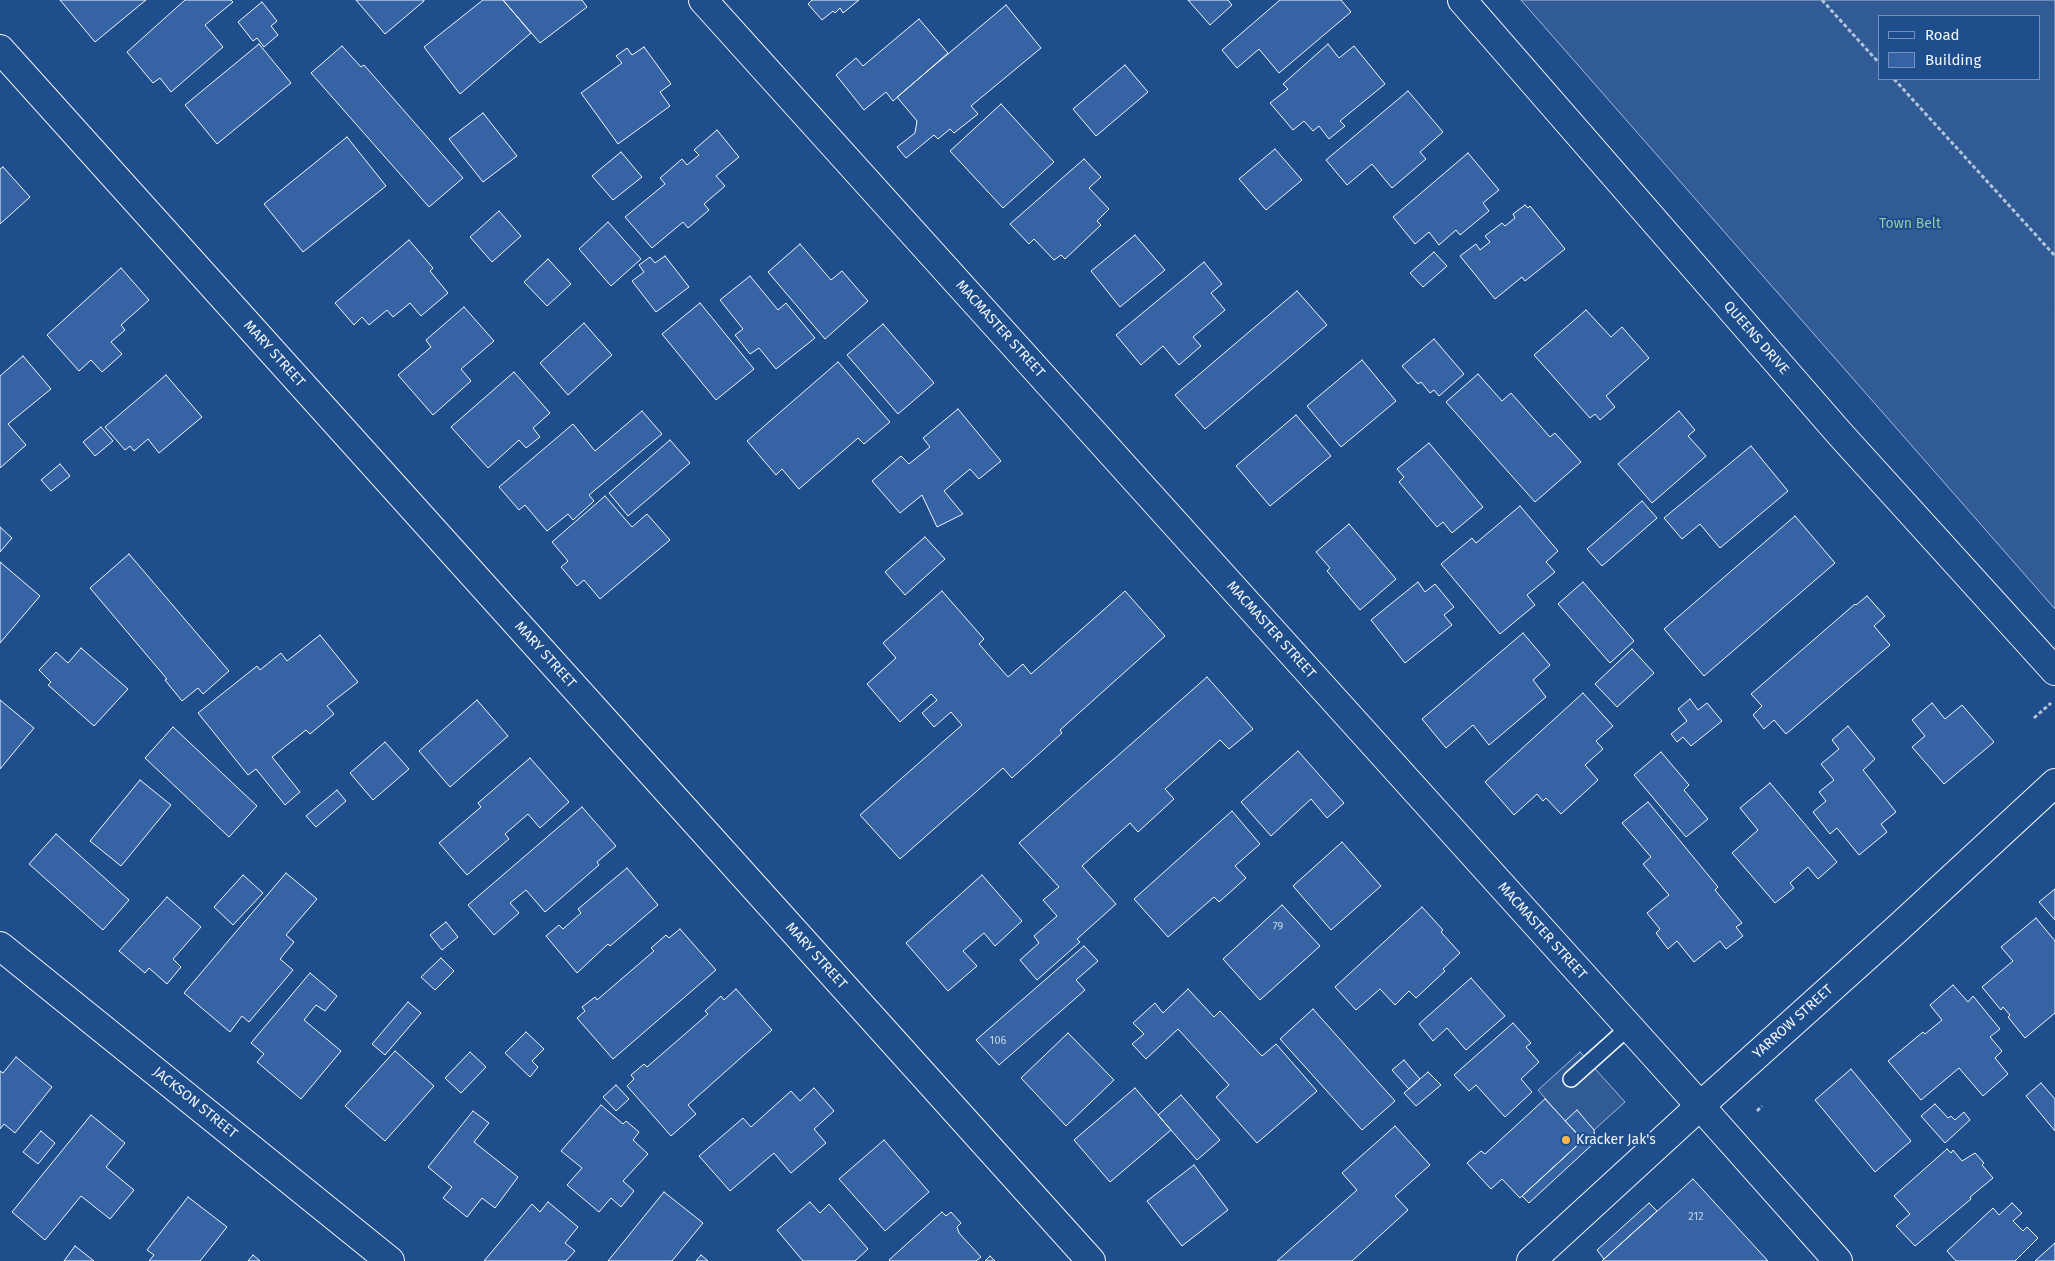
<!DOCTYPE html>
<html>
<head>
<meta charset="utf-8">
<style>
	body { margin:0 }
	#map { position:relative; width:2055px; height:1261px; overflow:hidden; background:#1f4e8c; font-family:"Fira Sans",sans-serif }
	canvas { display:block }
	.legend { position:absolute; left:1878px; top:15px; width:162px; height:65px; box-sizing:border-box; background:#1f4e8c; border:1px solid #7391ba; margin:0; padding:6px 9px; list-style:none; font-size:15px; color:#f2f6ff }
	.legend li { display:flex; align-items:center; gap:10px; height:25px }
	.legend b { width:25px; border:1px solid #7391ba }
</style>
</head>
<body>
<div id="map">
<canvas width="2055" height="1261"></canvas>
<ul class="legend">
<li><b style="height:6px;background:#1f4e8c"></b>Road</li>
<li><b style="height:14px;background:#3563a3"></b>Building</li>
</ul>
</div>
<script>
const ctx = document.querySelector('canvas').getContext('2d');
ctx.lineJoin = 'round';
function fillPath(path, color) {
  ctx.fillStyle = color;
  ctx.fill(path, 'evenodd');
}
function toPath(rows) {
  const path = new Path2D();
  for (const r of rows) {
    path.moveTo(r[0], r[1]);
    for (let i = 2; i < r.length; i += 2) path.lineTo(r[i], r[i + 1]);
  }
  return path;
}
function stroke(path, color, width, dash) {
  ctx.strokeStyle = color;
  ctx.lineWidth = width;
  ctx.lineCap = dash ? 'butt' : 'round';
  ctx.setLineDash(dash || []);
  ctx.stroke(path);
}
function drawText(font, color, halo, rows, align = 'center') {
  ctx.font = font + ' "Fira Sans",sans-serif';
  ctx.lineWidth = 4;
  ctx.setLineDash([]);
  ctx.textBaseline = 'middle';
  ctx.strokeStyle = halo;
  ctx.fillStyle = color;
  for (const [text, x, y, turn = 0] of rows) {
    ctx.save();
    ctx.translate(x, y);
    ctx.rotate((+turn || 0) * Math.PI / 180);
    ctx.textAlign = isNaN(turn) ? turn : align;
    if (halo) ctx.strokeText(text, 0, 0);
    ctx.fillText(text, 0, 0);
    ctx.restore();
  }
}
const built = toPath([
	[1521,0,2055,0,2055,609,1521,0],
	[1879,16,2039,16,2039,79,1879,79,1879,16],
	[1580,1052,1625,1102,1594,1130,1577,1111,1565,1121,1538,1090,1580,1052]
]);
fillPath(built, '#305b95');
stroke(built, '#a8bbd7', 1);
const building = toPath([
	[60,0,146,0,95,42,60,0],
	[185,0,231,0,233,2,205,25,223,47,171,92,160,78,153,83,127,52,185,0],
	[356,0,424,0,424,1,385,34,356,0],
	[483,0,503,0,531,33,460,94,424,47,483,0],
	[503,0,582,0,587,7,540,43,503,0],
	[812,0,859,0,843,13,840,8,835,13,833,11,822,20,808,4,812,0],
	[1188,0,1228,0,1232,5,1210,25,1188,0],
	[1280,0,1341,0,1351,12,1279,73,1259,49,1237,68,1222,50,1280,0],
	[262,2,277,21,271,26,278,35,264,47,257,38,253,41,238,22,262,2],
	[1006,5,1041,48,971,106,978,114,954,133,950,129,938,139,934,135,906,158,897,147,915,133,917,121,897,97,1006,5],
	[919,19,948,53,893,101,886,92,864,110,836,75,856,58,863,66,919,19],
	[259,44,291,83,217,144,185,105,259,44],
	[1328,44,1339,58,1354,46,1385,84,1340,121,1345,126,1329,139,1319,126,1313,131,1304,121,1293,130,1270,103,1288,89,1283,84,1328,44],
	[342,46,361,67,364,65,463,178,429,207,311,73,342,46],
	[644,47,671,84,660,92,670,106,618,144,581,93,622,63,616,56,627,48,632,55,644,47],
	[1125,65,1148,92,1096,136,1073,109,1125,65],
	[1408,91,1443,132,1420,152,1426,159,1392,188,1372,164,1347,185,1326,160,1408,91],
	[1001,104,1054,162,1003,208,950,151,1001,104],
	[483,113,517,156,483,182,449,139,483,113],
	[717,130,739,157,716,176,725,186,704,204,709,210,688,228,683,222,652,248,625,217,665,184,660,178,682,159,687,165,699,155,694,150,717,130],
	[347,137,386,186,303,252,264,204,347,137],
	[1275,149,1302,180,1266,210,1239,179,1275,149],
	[621,152,642,177,613,200,592,176,621,152],
	[1468,153,1499,190,1483,203,1489,211,1460,235,1456,230,1439,245,1429,232,1415,244,1393,217,1468,153],
	[1084,159,1101,177,1089,188,1109,209,1097,221,1101,225,1065,259,1061,255,1054,260,1034,239,1029,244,1010,224,1084,159],
	[3,167,30,197,0,224,0,169,3,167],
	[1525,205,1528,208,1530,206,1565,249,1525,281,1522,277,1495,299,1460,256,1476,244,1480,250,1490,242,1485,236,1502,223,1505,226,1515,218,1513,214,1525,205],
	[499,211,521,236,492,262,470,237,499,211],
	[608,222,641,259,611,286,579,249,608,222],
	[1135,235,1165,270,1120,307,1091,271,1135,235],
	[409,240,433,268,430,271,448,293,421,316,410,303,393,317,387,310,369,325,362,317,354,325,335,303,409,240],
	[800,244,831,280,842,271,868,301,825,339,768,272,800,244],
	[1434,252,1447,266,1423,287,1410,273,1434,252],
	[665,256,689,287,656,312,632,281,644,272,639,265,650,257,655,263,665,256],
	[548,259,571,284,547,306,524,282,548,259],
	[1204,262,1222,284,1211,293,1225,310,1193,337,1201,346,1179,365,1163,346,1141,365,1116,335,1204,262],
	[121,268,149,300,121,325,125,330,111,342,122,354,102,372,91,360,79,371,47,335,121,268],
	[750,276,778,310,786,303,815,338,776,369,759,348,750,354,735,335,743,329,720,300,750,276],
	[1297,291,1327,325,1205,429,1175,395,1297,291],
	[700,303,754,369,716,400,662,334,700,303],
	[464,307,494,341,461,369,471,381,433,415,398,375,431,347,426,340,464,307],
	[1586,310,1611,337,1622,327,1649,358,1606,396,1615,407,1600,420,1595,414,1590,418,1534,355,1586,310],
	[584,323,612,355,568,395,540,363,584,323],
	[883,324,934,383,898,414,847,355,883,324],
	[1434,339,1464,374,1439,396,1434,390,1430,393,1421,382,1418,384,1402,366,1434,339],
	[23,356,51,389,8,424,26,445,0,468,0,376,23,356],
	[1362,360,1396,401,1341,447,1307,406,1362,360],
	[838,362,890,422,864,444,858,438,799,489,782,469,776,475,747,441,838,362],
	[514,372,550,413,533,428,540,437,526,448,519,440,488,468,451,427,514,372],
	[1478,374,1502,401,1511,393,1550,437,1555,433,1581,462,1535,502,1446,402,1478,374],
	[166,375,202,417,159,453,148,439,134,451,130,446,125,450,105,427,166,375],
	[958,409,1001,461,979,479,970,469,944,491,963,514,937,527,922,495,900,513,872,481,901,456,909,464,930,447,923,438,958,409],
	[642,411,662,434,589,495,594,501,573,520,568,514,547,531,525,505,519,510,499,487,573,424,595,451,642,411],
	[1679,411,1695,430,1688,436,1706,456,1652,503,1618,464,1679,411],
	[1296,415,1331,456,1270,506,1236,466,1296,415],
	[101,427,113,441,95,456,83,442,101,427],
	[670,440,690,463,628,516,609,493,670,440],
	[1429,443,1483,507,1452,533,1443,522,1437,527,1399,482,1404,477,1397,469,1429,443],
	[1751,446,1788,491,1720,548,1700,524,1682,539,1664,518,1751,446],
	[60,464,70,476,51,491,41,480,60,464],
	[605,496,632,527,647,514,670,540,600,599,584,580,577,586,561,567,568,561,552,542,605,496],
	[1642,501,1657,518,1602,566,1587,549,1642,501],
	[1520,506,1558,551,1546,562,1555,572,1527,595,1535,605,1500,634,1441,564,1472,538,1476,543,1520,506],
	[1795,516,1835,563,1704,676,1664,629,1795,516],
	[1349,524,1396,579,1360,610,1327,571,1330,568,1316,552,1349,524],
	[0,527,12,538,0,552,0,527],
	[925,537,945,559,905,595,885,572,925,537],
	[129,554,229,671,203,694,198,688,182,701,165,680,167,679,90,588,129,554],
	[0,562,40,596,0,643,0,562],
	[1418,582,1425,592,1435,584,1454,607,1444,615,1452,625,1405,663,1371,620,1418,582],
	[1583,582,1634,641,1610,663,1558,604,1583,582],
	[942,591,984,639,979,644,1008,677,1023,664,1031,674,1125,591,1165,636,1060,730,1062,733,1012,778,1003,768,900,859,860,815,962,725,951,712,934,727,922,713,937,700,931,694,900,722,867,684,896,658,883,643,942,591],
	[1867,596,1885,616,1874,626,1890,645,1786,734,1774,720,1764,729,1753,715,1762,706,1751,694,1855,604,1856,605,1867,596],
	[1523,633,1550,665,1533,680,1546,697,1489,745,1473,725,1446,748,1422,719,1523,633],
	[320,635,358,682,327,706,334,714,310,734,306,730,272,757,300,792,285,805,256,769,248,775,198,713,257,666,260,670,281,653,287,661,320,635],
	[81,648,128,689,94,726,48,685,51,682,39,670,56,652,68,663,81,648],
	[1632,649,1654,673,1617,707,1595,684,1632,649],
	[1207,677,1253,729,1229,749,1220,740,1165,789,1174,799,1138,832,1130,823,1082,866,1116,904,1077,939,1080,942,1037,980,1020,960,1039,943,1034,936,1057,916,1043,900,1059,887,1019,843,1207,677],
	[1583,693,1613,726,1596,741,1603,749,1585,765,1598,780,1561,814,1546,798,1543,801,1537,794,1514,815,1485,782,1583,693],
	[1690,699,1698,710,1707,703,1722,721,1691,746,1683,737,1677,742,1671,734,1687,721,1678,709,1690,699],
	[0,700,34,728,0,769,0,700],
	[477,700,508,736,450,787,419,751,477,700],
	[1932,703,1945,719,1962,705,1994,742,1944,784,1912,747,1925,736,1912,720,1932,703],
	[1848,726,1875,759,1863,770,1896,812,1881,824,1887,832,1859,855,1837,828,1830,834,1813,812,1826,801,1819,792,1834,780,1821,764,1839,749,1832,740,1848,726],
	[173,727,257,806,229,837,145,758,173,727],
	[385,742,409,769,373,800,350,773,385,742],
	[1298,751,1344,803,1327,818,1311,799,1271,836,1241,802,1298,751],
	[1661,752,1689,785,1684,790,1708,819,1686,837,1634,775,1661,752],
	[530,758,569,802,540,828,528,814,505,834,509,839,467,875,439,843,481,807,478,803,530,758],
	[140,780,171,805,121,866,90,841,140,780],
	[1770,783,1837,862,1818,879,1808,867,1790,883,1794,888,1775,903,1732,853,1758,830,1740,808,1770,783],
	[337,790,346,801,316,827,306,816,337,790],
	[1648,802,1718,887,1715,890,1742,923,1736,927,1743,936,1726,949,1720,941,1694,962,1677,941,1668,949,1656,933,1660,929,1647,913,1669,895,1643,864,1651,857,1622,823,1648,802],
	[582,807,616,846,597,862,599,865,545,912,526,890,510,903,519,913,494,935,468,905,582,807],
	[1232,811,1260,844,1235,866,1246,878,1219,902,1214,897,1168,937,1134,899,1232,811],
	[56,834,129,900,103,930,29,864,56,834],
	[1342,842,1381,886,1331,930,1293,886,1342,842],
	[627,868,658,905,610,946,608,944,577,973,546,936,559,925,563,929,581,913,578,909,627,868],
	[286,873,317,899,286,935,294,942,280,959,293,970,249,1022,242,1016,230,1032,184,993,286,873],
	[243,875,263,893,233,925,214,907,243,875],
	[982,875,1022,921,995,946,984,933,963,951,977,966,948,991,906,943,982,875],
	[2055,889,2055,920,2039,902,2055,889],
	[167,897,201,927,173,959,181,967,167,984,149,968,145,973,119,951,167,897],
	[1282,905,1320,946,1260,1000,1223,959,1282,905],
	[1422,907,1443,930,1441,932,1460,953,1443,969,1445,971,1416,998,1409,991,1395,1005,1380,989,1356,1010,1335,987,1422,907],
	[2036,918,2055,941,2055,1013,2025,1038,2008,1017,2010,1015,2003,1007,2001,1010,1982,987,2013,961,2001,947,2036,918],
	[446,922,458,937,442,950,430,935,446,922],
	[680,929,716,970,613,1059,577,1018,585,1011,582,1007,595,997,597,1000,654,951,651,948,666,935,669,938,680,929],
	[1084,946,1098,961,1076,980,1085,990,999,1065,976,1040,1084,946],
	[441,958,454,971,435,990,421,977,441,958],
	[310,973,337,996,325,1011,316,1005,304,1020,341,1051,301,1099,257,1062,264,1054,251,1043,310,973],
	[1471,978,1505,1016,1466,1050,1447,1028,1433,1041,1419,1024,1471,978],
	[1953,985,1968,1002,1973,996,2000,1029,1990,1037,2002,1051,1995,1058,2008,1074,1983,1096,1959,1068,1921,1100,1888,1061,1923,1032,1925,1034,1942,1020,1930,1005,1953,985],
	[736,989,772,1030,688,1105,696,1114,671,1136,627,1086,634,1079,631,1075,644,1064,647,1067,708,1014,705,1011,721,996,724,1000,736,989],
	[1188,989,1214,1017,1220,1011,1262,1056,1276,1044,1317,1091,1257,1143,1216,1097,1229,1085,1178,1029,1146,1059,1132,1044,1144,1034,1133,1023,1155,1003,1163,1013,1188,989],
	[408,1002,421,1013,385,1055,372,1044,408,1002],
	[1313,1009,1395,1101,1362,1130,1280,1039,1313,1009],
	[1513,1023,1531,1043,1526,1047,1539,1062,1521,1079,1532,1092,1505,1117,1476,1085,1469,1091,1454,1075,1513,1023],
	[526,1032,544,1049,532,1061,538,1067,530,1077,505,1053,526,1032],
	[1068,1033,1114,1080,1066,1126,1021,1078,1068,1033],
	[395,1051,434,1086,385,1141,345,1106,395,1051],
	[470,1052,486,1067,461,1093,445,1078,470,1052],
	[16,1057,52,1087,15,1133,4,1124,0,1129,0,1071,3,1073,16,1057],
	[1404,1060,1420,1079,1409,1089,1392,1070,1404,1060],
	[1851,1069,1911,1141,1875,1172,1815,1100,1851,1069],
	[1428,1072,1441,1085,1416,1106,1404,1093,1428,1072],
	[2041,1083,2055,1099,2055,1131,2026,1096,2041,1083],
	[616,1085,629,1099,616,1111,603,1097,616,1085],
	[814,1088,834,1111,814,1129,826,1143,791,1173,774,1153,730,1191,699,1156,743,1118,751,1127,791,1091,800,1101,814,1088],
	[1135,1088,1171,1130,1110,1182,1074,1140,1135,1088],
	[1181,1095,1220,1140,1197,1160,1158,1115,1181,1095],
	[1545,1099,1583,1140,1520,1198,1502,1179,1491,1189,1467,1163,1481,1151,1485,1154,1545,1099],
	[1935,1104,1948,1118,1951,1116,1955,1120,1964,1112,1970,1120,1945,1143,1921,1116,1935,1104],
	[601,1105,623,1124,626,1121,639,1132,633,1140,648,1154,623,1181,634,1191,621,1207,611,1198,599,1212,567,1185,582,1168,561,1151,601,1105],
	[1577,1110,1594,1130,1595,1142,1529,1203,1522,1196,1583,1140,1565,1121,1577,1110],
	[473,1111,489,1123,474,1142,518,1177,495,1208,482,1198,467,1217,443,1198,452,1187,428,1167,473,1111],
	[91,1115,125,1143,106,1167,134,1190,110,1219,81,1196,45,1240,12,1212,91,1115],
	[1395,1126,1430,1165,1395,1196,1408,1210,1352,1261,1277,1261,1357,1190,1342,1173,1395,1126],
	[41,1131,55,1143,38,1164,23,1152,41,1131],
	[884,1140,929,1192,885,1231,839,1179,884,1140],
	[1947,1149,1951,1153,1953,1150,1962,1161,1975,1153,1984,1163,1982,1165,1993,1178,1970,1197,1971,1199,1915,1246,1896,1226,1910,1214,1894,1196,1947,1149],
	[1194,1165,1228,1210,1182,1246,1147,1201,1194,1165],
	[1693,1179,1768,1261,1602,1261,1604,1259,1693,1179],
	[664,1192,703,1223,672,1261,608,1261,664,1192],
	[188,1197,227,1227,200,1261,149,1261,154,1255,147,1250,188,1197],
	[548,1202,578,1227,565,1243,575,1251,566,1261,484,1261,532,1204,540,1212,548,1202],
	[810,1202,820,1213,829,1204,868,1249,855,1261,803,1261,777,1230,810,1202],
	[1649,1203,1657,1211,1604,1259,1597,1250,1649,1203],
	[2012,1203,2022,1213,2013,1221,2023,1231,2027,1227,2038,1238,2015,1261,1956,1261,1947,1251,1993,1208,1999,1215,2012,1203],
	[942,1212,946,1216,951,1212,961,1223,957,1227,959,1233,981,1257,976,1261,890,1261,889,1260,942,1212],
	[2055,1243,2055,1261,2035,1261,2055,1243],
	[75,1246,94,1261,64,1261,75,1246],
	[253,1255,260,1261,248,1261,253,1255],
	[701,1255,708,1261,696,1261,701,1255],
	[990,1256,995,1261,985,1261,990,1256]
]);
fillPath(building, '#3563a3');
stroke(building, '#f2f6ff', 1);
const lane = toPath([
	[1571,1079,1629,1027]
]);
const street = toPath([
	[703,0,1669,1071,1838,1261],
	[0,49,1091,1261],
	[0,946,390,1261]
]);
const secondary = toPath([
	[1462,0,1840,434,2055,671],
	[1531,1261,1700,1106,1897,929,2055,783]
]);
stroke(lane, '#f2f6ff', 18);
stroke(street, '#f2f6ff', 30);
stroke(secondary, '#f2f6ff', 30);
stroke(toPath([
	[1822,0,1879,63],
	[1894,79,2055,256],
	[2034,718,2051,703],
	[1757,1111,1762,1106]
]), '#b3c4dc', 3, [4, 2.5]);
stroke(lane, '#1f4e8c', 15);
stroke(street, '#1f4e8c', 28);
stroke(secondary, '#1f4e8c', 28);
for (const [x, y, r, color] of [
	[1566,1140,5,"#ffb74d"]
]) {
  const dot = new Path2D();
  dot.arc(x, y, r, 0, 2 * Math.PI);
  ctx.fillStyle = color;
  ctx.fill(dot);
  stroke(dot, '#1f4e8c', 2);
}
drawText('11px', '#c3d1e8', null, [
	["79",1278,927],
	["106",998,1041],
	["212",1696,1217]
]);
drawText('14px', '#97c8a6', '#1f4e8c', [
	["Town Belt",1910,224]
]);
drawText('14px', '#f2f6ff', '#1f4e8c', [
	["MACMASTER STREET",1000,329,48],
	["QUEENS DRIVE",1756,338,49],
	["MARY STREET",274,354,48],
	["MACMASTER STREET",1271,630,48],
	["MARY STREET",545,655,48],
	["MACMASTER STREET",1542,931,48],
	["MARY STREET",816,956,48],
	["YARROW STREET",1793,1022,-42],
	["JACKSON STREET",195,1103,39]
]);
drawText('14px', '#f2f6ff', '#1f4e8c', [
	["Kracker Jak's",1576,1140]
], 'left');
</script>
</body>
</html>
